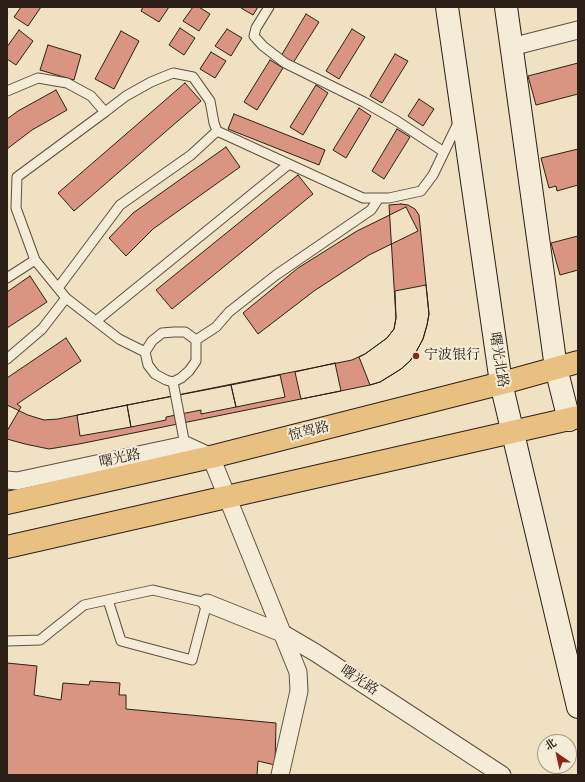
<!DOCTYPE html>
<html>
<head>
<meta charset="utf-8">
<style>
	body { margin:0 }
	#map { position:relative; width:585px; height:782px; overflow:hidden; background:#f0e1c2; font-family:"Libre Bodoni","Noto Serif SC",serif }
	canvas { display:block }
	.frame { position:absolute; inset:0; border:8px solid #2c2016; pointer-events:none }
	.north { position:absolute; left:537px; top:734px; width:40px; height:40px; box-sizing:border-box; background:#f5ecd7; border:1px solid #a59a8a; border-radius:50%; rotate:326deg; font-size:11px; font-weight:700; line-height:16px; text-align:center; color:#2c2016 }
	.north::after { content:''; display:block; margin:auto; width:14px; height:18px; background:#8f2418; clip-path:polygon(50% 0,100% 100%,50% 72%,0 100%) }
</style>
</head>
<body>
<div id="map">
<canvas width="585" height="782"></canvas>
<div class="frame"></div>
<div class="north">北</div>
</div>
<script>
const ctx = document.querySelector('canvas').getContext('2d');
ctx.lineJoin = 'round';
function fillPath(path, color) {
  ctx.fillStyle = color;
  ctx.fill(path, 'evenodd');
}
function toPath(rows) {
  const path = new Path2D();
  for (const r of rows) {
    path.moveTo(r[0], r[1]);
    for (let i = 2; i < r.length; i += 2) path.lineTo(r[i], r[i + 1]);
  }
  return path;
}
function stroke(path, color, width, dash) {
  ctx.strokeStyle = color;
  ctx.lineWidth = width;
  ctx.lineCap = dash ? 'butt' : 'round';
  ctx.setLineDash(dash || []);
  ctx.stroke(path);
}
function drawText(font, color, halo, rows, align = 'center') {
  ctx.font = font + ' "Libre Bodoni","Noto Serif SC",serif';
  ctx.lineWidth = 4;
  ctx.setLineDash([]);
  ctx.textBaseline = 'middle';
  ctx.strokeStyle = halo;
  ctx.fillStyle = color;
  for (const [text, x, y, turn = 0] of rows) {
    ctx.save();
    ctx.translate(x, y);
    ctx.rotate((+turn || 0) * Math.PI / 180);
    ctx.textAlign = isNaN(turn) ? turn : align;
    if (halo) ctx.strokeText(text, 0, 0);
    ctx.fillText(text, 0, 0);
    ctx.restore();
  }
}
const building = toPath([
	[21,7,41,7,28,26,14,17,21,7],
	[143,7,169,7,159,22,141,11,143,7],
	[193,7,199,7,210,14,199,31,183,21,193,7],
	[242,7,258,7,253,15,241,8,242,7],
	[306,14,319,22,293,63,281,56,306,14],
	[180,28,195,38,184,55,169,45,180,28],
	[227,29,242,38,231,56,215,46,227,29],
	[352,29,365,37,339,79,326,71,352,29],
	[19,30,33,41,16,65,7,59,7,47,19,30],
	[121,31,139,41,114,89,95,79,121,31],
	[48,45,81,55,74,80,40,70,48,45],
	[211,52,226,61,215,78,200,69,211,52],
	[395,54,408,61,382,103,370,96,395,54],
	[270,60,283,68,257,110,244,102,270,60],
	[578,63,578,94,536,105,528,76,578,63],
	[185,83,201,101,74,211,58,193,185,83],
	[316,85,328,93,303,135,290,127,316,85],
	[56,90,67,110,32,130,7,149,7,119,18,111,56,90],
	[419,99,434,109,423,126,408,116,419,99],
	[359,108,371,116,346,158,333,150,359,108],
	[234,114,325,150,319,165,228,129,234,114],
	[397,129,410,137,384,179,372,171,397,129],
	[226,147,240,167,153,229,126,256,109,238,133,213,226,147],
	[578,149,578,185,557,191,556,186,549,188,541,158,578,149],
	[298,175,313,194,172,309,156,290,298,175],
	[401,204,408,205,415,209,419,215,429,314,427,325,423,339,416,352,410,361,401,369,390,376,380,382,370,385,79,444,49,449,25,444,7,439,7,405,28,415,44,420,58,419,352,360,365,354,387,338,394,329,396,318,389,205,401,204],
	[406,207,418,231,369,255,314,291,258,334,243,313,298,268,357,231,406,207],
	[578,236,578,270,560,275,551,243,578,236],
	[30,276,47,302,7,328,7,292,30,276],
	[426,285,429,314,427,325,423,339,416,352,410,361,401,369,380,382,370,385,359,357,365,354,387,338,394,329,396,318,395,291,426,285],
	[66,338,81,361,17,404,21,407,7,431,7,378,66,338],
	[335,363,341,391,301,399,295,372,335,363],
	[280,375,285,397,236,407,231,385,280,375],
	[231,385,236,407,201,414,201,410,166,417,166,420,131,427,127,405,231,385],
	[127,405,131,427,80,436,77,415,127,405],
	[7,663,37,666,34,695,61,700,63,683,89,685,90,681,120,683,119,695,126,695,126,709,276,723,275,765,258,761,257,775,7,775,7,663]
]);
fillPath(building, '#da9482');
stroke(building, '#2c2016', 1);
const lane = toPath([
	[269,7,256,28,254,36,263,46,285,63,364,102,397,121,444,152],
	[7,91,38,78,67,83,91,96,105,112,17,177,16,208,35,260,66,298,119,339,145,352],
	[105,112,126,96,151,82,173,73,193,77,210,101,214,123,217,131,363,198,389,198,421,191,433,175,459,121],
	[7,278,35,260],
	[58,288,120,205,191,155,217,131],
	[96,321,289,164],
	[196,340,185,332,174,332,162,333,152,341,145,352,148,365,155,374,166,380,173,382,181,378,189,371,196,361,196,340,216,327,229,312,276,275,371,210,379,198],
	[7,359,42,329,66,298],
	[173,382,185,445],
	[7,641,40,640,84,605,153,590,207,603,192,660,121,641,108,600]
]);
const street = toPath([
	[511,47,578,30],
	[7,480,17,481,185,445,211,457,298,672,299,691,280,775],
	[207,603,282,633,316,653,502,775]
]);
const secondary = toPath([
	[447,7,501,383,578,707],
	[506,7,556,368,569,420]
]);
const primary = toPath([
	[7,503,211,457,506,382,578,362],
	[7,547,578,417]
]);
stroke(lane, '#5d5041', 11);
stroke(street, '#5d5041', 19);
stroke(secondary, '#2c2016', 24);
stroke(primary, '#2c2016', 24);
stroke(lane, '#f5ecd7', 9);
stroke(street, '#f5ecd7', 17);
stroke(secondary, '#f5ecd7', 22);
stroke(primary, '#e8c081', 22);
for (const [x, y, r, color] of [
	[416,356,4,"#8f2418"]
]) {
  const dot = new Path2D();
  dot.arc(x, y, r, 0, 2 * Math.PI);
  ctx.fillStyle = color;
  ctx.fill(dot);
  stroke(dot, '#f5ecd7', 1.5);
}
drawText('14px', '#2c2016', '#f5ecd7', [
	["宁波银行",424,356]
], 'left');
drawText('14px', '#2c2016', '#f5ecd7', [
	["曙光北路",498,360,81],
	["惊驾路",309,432,-14],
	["曙光路",120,459,-12],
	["曙光路",359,681,33]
]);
</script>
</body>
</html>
